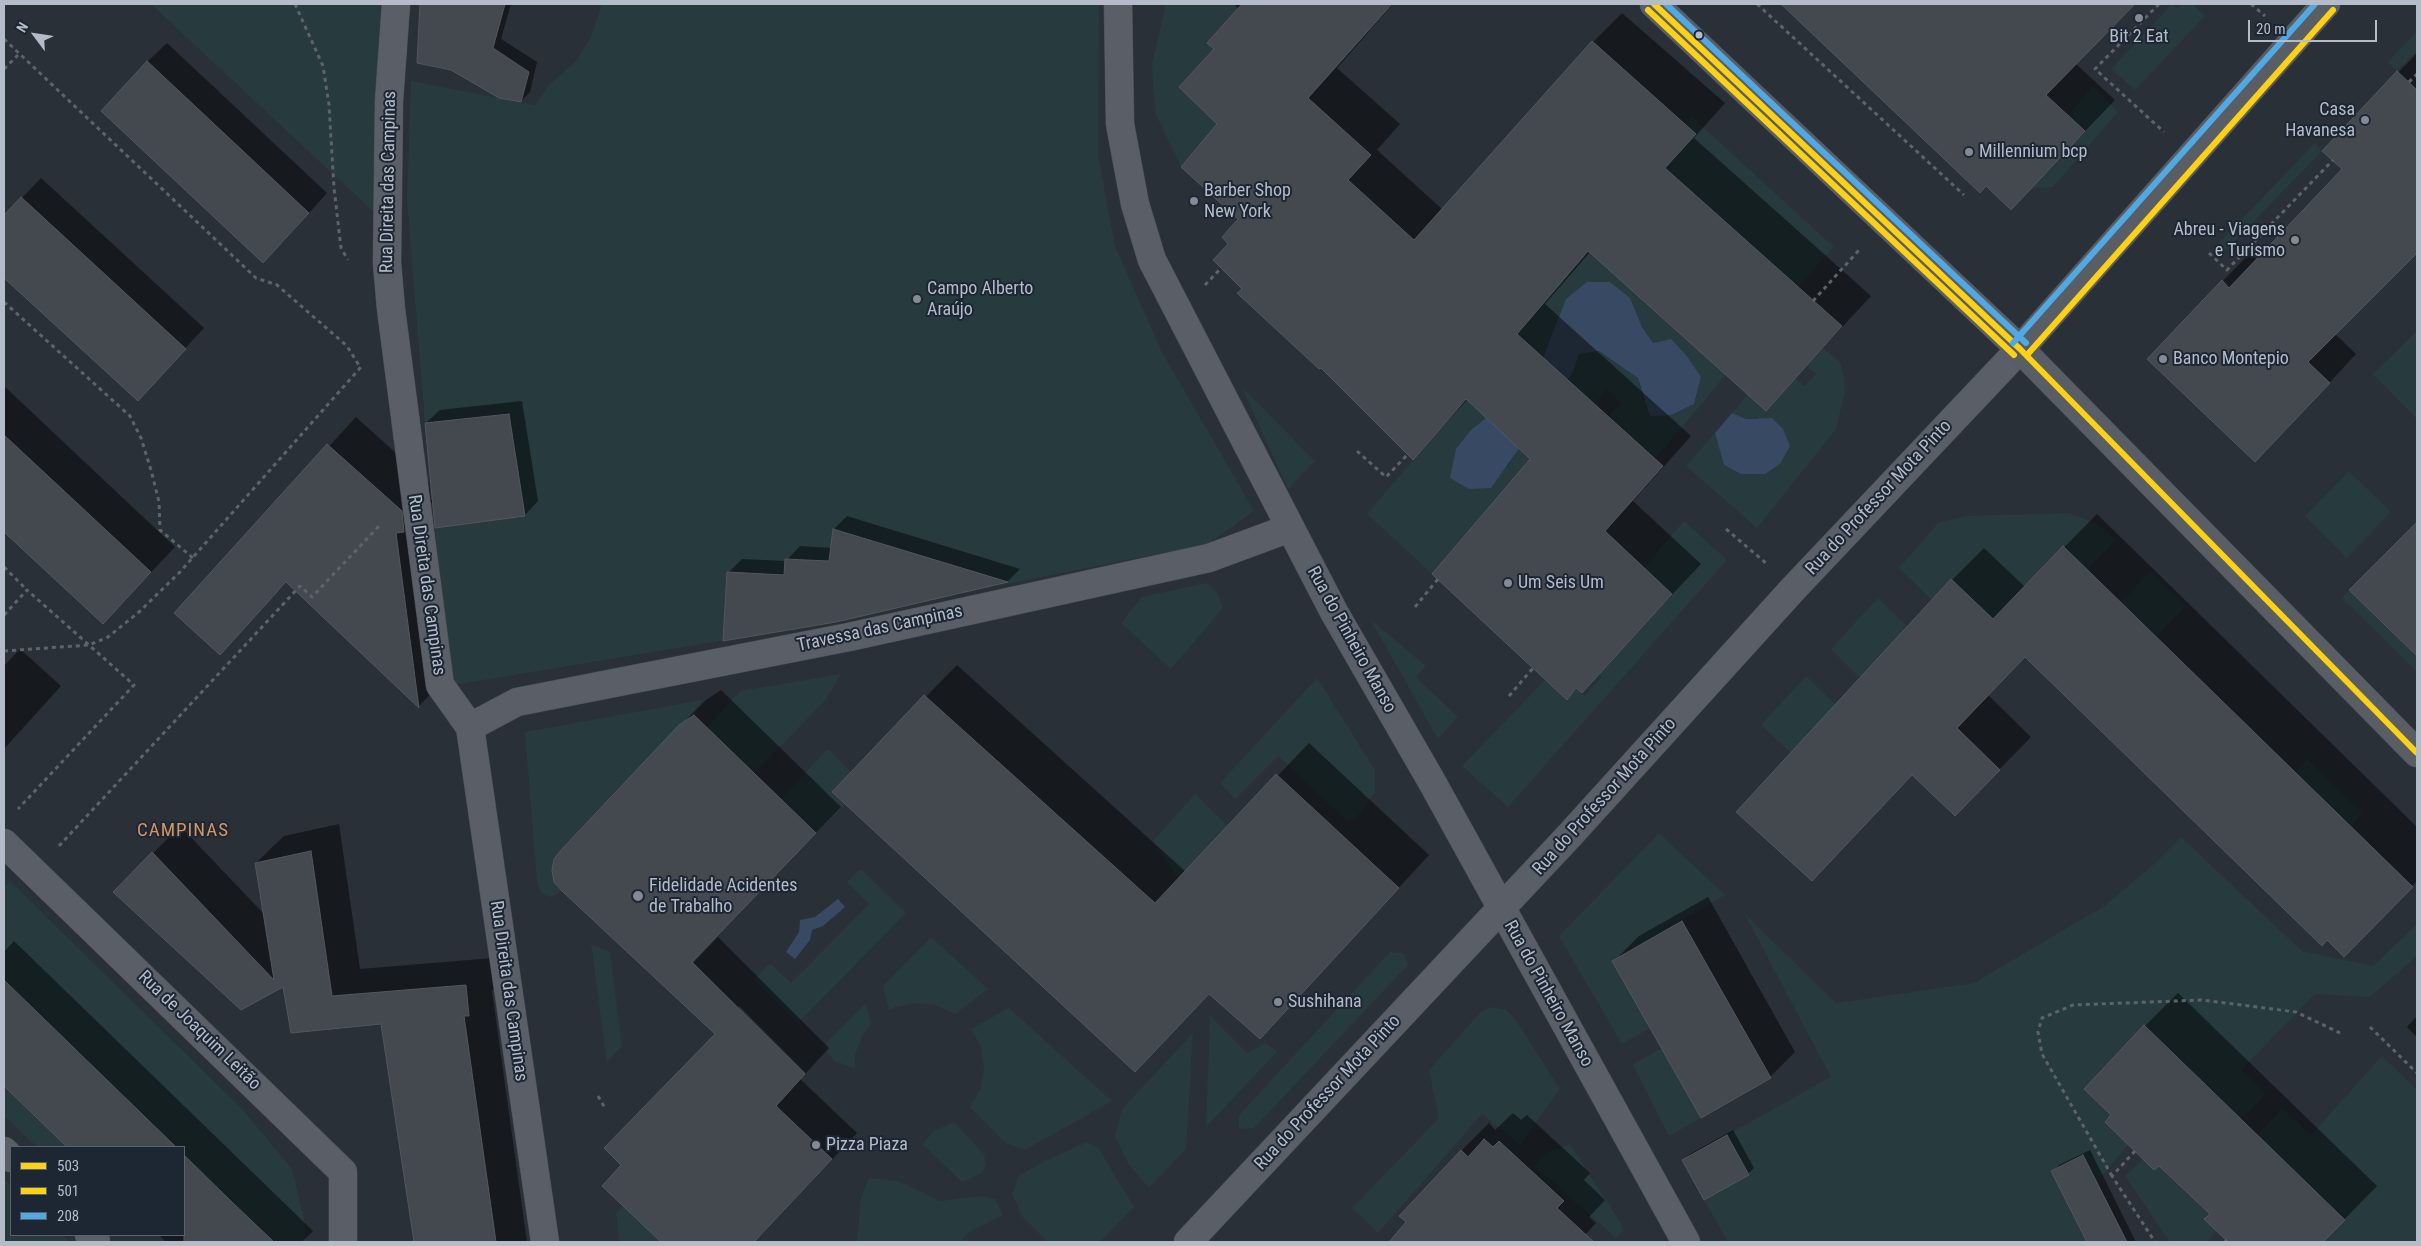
<!DOCTYPE html>
<html>
<head>
<meta charset="utf-8">
<style>
	body { margin:0 }
	#map { position:relative; width:2421px; height:1246px; overflow:hidden; background:#2a3038; font-family:"Roboto Condensed",sans-serif }
	canvas { display:block }
	.frame { position:absolute; inset:0; border:5px solid #b4bcc9; pointer-events:none }
	.legend { position:absolute; left:10px; top:1146px; width:175px; height:90px; box-sizing:border-box; background:#1d2633; border:1px solid #59626f; margin:0; padding:6px 9px; list-style:none; font-size:15px; color:#b4bcc9 }
	.legend li { display:flex; align-items:center; gap:10px; height:25px }
	.legend b { width:25px; border:1px solid #59626f }
	.north { position:absolute; left:10px; top:10px; width:50px; height:50px; -webkit-text-stroke:4px #1d2633; paint-order:stroke; rotate:301deg; font-size:14px; font-weight:700; line-height:20px; text-align:center; color:#b4bcc9 }
	.north::after { content:''; display:block; margin:auto; width:18px; height:22px; background:#b4bcc9; clip-path:polygon(50% 0,100% 100%,50% 72%,0 100%) }
	.scale { position:absolute; left:2248px; top:20px; width:129px; height:22px; box-sizing:border-box; border:2px solid #b4bcc9; border-top:0; padding-left:6px; font-size:15px; line-height:18px; white-space:nowrap; color:#b4bcc9; -webkit-text-stroke:4px #1d2633; paint-order:stroke }
</style>
</head>
<body>
<div id="map">
<canvas width="2421" height="1246"></canvas>
<div class="frame"></div>
<ul class="legend">
<li><b style="height:6px;background:#fcd116"></b>503</li>
<li><b style="height:6px;background:#fcd116"></b>501</li>
<li><b style="height:6px;background:#51a9e4"></b>208</li>
</ul>
<div class="north">N</div>
<div class="scale">20 m</div>
</div>
<script>
const ctx = document.querySelector('canvas').getContext('2d');
ctx.lineJoin = 'round';
function fillPath(path, color) {
  ctx.fillStyle = color;
  ctx.fill(path, 'evenodd');
}
function toPath(rows) {
  const path = new Path2D();
  for (const r of rows) {
    path.moveTo(r[0], r[1]);
    for (let i = 2; i < r.length; i += 2) path.lineTo(r[i], r[i + 1]);
  }
  return path;
}
function stroke(path, color, width, dash) {
  ctx.strokeStyle = color;
  ctx.lineWidth = width;
  ctx.lineCap = dash ? 'butt' : 'round';
  ctx.setLineDash(dash || []);
  ctx.stroke(path);
}
function drawText(font, color, halo, rows, align = 'center') {
  ctx.font = font + ' "Roboto Condensed",sans-serif';
  ctx.lineWidth = 4;
  ctx.setLineDash([]);
  ctx.textBaseline = 'middle';
  ctx.strokeStyle = halo;
  ctx.fillStyle = color;
  for (const [text, x, y, turn = 0] of rows) {
    ctx.save();
    ctx.translate(x, y);
    ctx.rotate((+turn || 0) * Math.PI / 180);
    ctx.textAlign = isNaN(turn) ? turn : align;
    if (halo) ctx.strokeText(text, 0, 0);
    ctx.fillText(text, 0, 0);
    ctx.restore();
  }
}
fillPath(toPath([
	[151,4,384,4,380,218],
	[602,4,1099,4,1098,155,1115,246,1162,352,1254,511,1208,544,977,590,836,622,459,684,449,680,425,423,407,200,411,81,535,105,551,83,575,62,591,37],
	[1166,4,1233,4,1237,9,1208,43,1214,49,1217,124,1181,167,1156,115,1153,90,1152,64],
	[2172,4,2177,9,2182,4,2192,4,2205,16,2135,90,2111,69],
	[2417,31,2417,50,2397,71,2388,62],
	[2093,86,2118,112,2053,187,2030,189,2085,131,2068,115],
	[1692,117,1834,247,1798,287,1665,168,1696,134,1685,123],
	[2315,143,2322,151,2223,253,2216,246],
	[1588,251,1726,375,1655,459,1608,417,1621,403,1607,389,1594,404,1566,379,1573,372,1579,354,1599,351,1638,378,1643,400,1694,404,1701,377,1687,356,1653,343,1642,327,1630,298,1551,342,1543,358,1517,334],
	[2417,331,2417,419,2373,374],
	[1823,348,1840,362,1844,377,1845,392,1836,429,1757,528,1686,466,1715,433,1724,465,1741,474,1765,474,1758,417,1746,419,1732,413,1748,394,1766,411,1795,378,1805,386,1816,374,1807,366],
	[1241,386,1315,461,1288,489],
	[1466,399,1486,418,1471,430,1508,467,1518,447,1530,458,1432,574,1367,514],
	[2349,471,2391,512,2347,558,2305,516],
	[2069,513,2096,523,2116,540,2087,569,2063,546,1993,619,1932,600,1899,568,1938,523,1965,516],
	[1684,521,1727,560,1508,807,1462,766,1545,680,1567,700,1576,688,1585,696,1602,677,1585,662,1638,631,1672,594,1659,581,1654,587,1639,573],
	[2150,571,2186,607,2156,636,2121,602],
	[1207,583,1218,594,1223,608,1171,669,1121,623,1142,597],
	[2349,590,2417,656,2417,672,2342,598],
	[1878,598,1908,627,1860,678,1831,649],
	[1370,619,1426,666,1416,677,1458,717,1438,739],
	[841,674,825,701,753,774,706,728,740,691],
	[1806,676,1836,705,1791,753,1761,725],
	[1317,678,1375,770,1375,793,1355,820,1348,822,1278,756,1235,799,1220,783],
	[702,700,687,720,679,725,562,849,554,859,552,870,554,882,562,891,551,897,542,894,537,883,525,732],
	[828,749,851,772,832,792,845,805,816,833,780,799],
	[2307,759,2363,813,2351,826,2295,771],
	[1195,794,1228,826,1178,879,1153,841],
	[1659,833,1725,895,1613,961,1650,1028,1622,1044,1559,936],
	[2181,837,2302,951,2373,966,2417,924,2417,956,2370,997,2315,994,2241,1070,2266,1094,2241,1119,2111,1115,2128,1145,2096,1183,2052,1171,2087,1242,1728,1242,1704,1200,1749,1175,1727,1135,1831,1077,1744,913,1836,1003,1974,983,2106,905,2153,865],
	[861,869,906,913,798,1023,754,979,770,963,791,983,869,904,847,882],
	[10,881,244,1111,292,1169,305,1223,306,1242,274,1242,184,1155,184,1147,176,1147,4,980,4,888],
	[931,937,988,989,955,1014,936,1005,916,1003,895,1007,889,1011,883,986],
	[591,944,610,952,622,1046,607,1062],
	[1390,952,1404,953,1408,965,1254,1128,1239,1129,1239,1115],
	[866,1003,871,1025,863,1034,855,1055,855,1069,835,1061,822,1047],
	[1491,1007,1506,1010,1513,1016,1560,1089,1520,1145,1482,1114,1378,1233,1352,1208,1439,1118,1429,1070,1479,1014],
	[1009,1008,1112,1101,1025,1150,1006,1143,970,1107,980,1089,984,1068,981,1047,971,1029],
	[1210,1016,1247,1053,1266,1043,1277,1052,1206,1127],
	[1193,1033,1186,1149,1149,1188,1129,1165,1115,1136,1122,1109],
	[1662,1048,1701,1118,1669,1136,1633,1064],
	[2382,1056,2417,1090,2417,1242,2323,1242,2345,1220,2257,1135,2282,1108,2311,1135],
	[4,1086,67,1147,37,1147,4,1116],
	[954,1122,984,1154,986,1165,981,1174,962,1182,922,1144,934,1131],
	[1087,1142,1099,1149,1134,1207,1100,1242,1048,1242,1022,1216,1012,1194,1019,1176,1043,1162],
	[1570,1144,1620,1222,1623,1230,1616,1238,1534,1166,1546,1153],
	[2143,1159,2154,1170,2159,1166,2210,1214,2205,1219,2217,1231,2207,1242,2170,1242,2125,1176],
	[869,1178,898,1181,940,1201,981,1196,995,1199,1003,1215,969,1232,960,1242,857,1242,861,1198],
	[4,1179,11,1186,11,1235,62,1235,69,1242,4,1242],
	[623,1206,661,1242,619,1242,616,1213]
]), '#273a3e');
fillPath(toPath([
	[1587,282,1610,282,1630,298,1642,327,1653,343,1671,339,1687,356,1701,377,1694,404,1671,415,1650,416,1638,378,1599,351,1579,354,1573,372,1491,488,1469,489,1450,478,1456,449,1471,430,1486,418,1543,358,1566,299],
	[1732,413,1746,419,1772,418,1783,429,1790,446,1780,464,1765,474,1741,474,1724,465,1715,433],
	[838,899,845,907,823,926,812,930,810,940,795,959,786,952,799,932,800,920,815,917]
]), '#384963');
fillPath(toPath([
	[422,4,511,4,501,39,537,62,530,92,521,101,451,69,419,62],
	[1234,4,1393,4,1337,68,1400,124,1377,150,1443,210,1593,42,1622,13,1725,103,1694,138,1871,296,1766,409,1590,252,1545,304,1691,436,1633,501,1701,564,1581,691,1577,688,1567,698,1532,459,1468,399,1413,458,1243,289,1230,244,1240,219,1219,124,1216,49,1239,9],
	[1782,4,2134,4,2076,64,2115,100,2011,208,1986,185,1980,191],
	[167,43,327,193,283,242,147,62],
	[2417,53,2417,252,2335,334,2356,354,2283,433,2148,358,2250,253,2257,260,2344,169,2323,151],
	[41,178,204,328,138,399,4,276,4,217],
	[4,386,175,547,103,623,4,530],
	[522,401,538,501,525,515,434,501,424,510,446,679,419,706,287,582,220,653,176,613,356,417,429,483,431,500,434,499,426,423,440,410],
	[2097,514,2417,827,2417,881,2344,955,2025,656,1988,695,2031,737,1987,782,1913,774,1844,847,1952,580,1984,548,2025,587],
	[847,516,1020,569,1008,581,836,621,728,573,742,559,786,561,800,546,832,548,834,529],
	[2417,524,2417,654,2351,590],
	[20,649,61,686,4,749,4,666],
	[957,665,1186,872,1309,743,1429,855,1260,1038,1210,993,1166,1039,833,792],
	[721,690,841,807,689,963,693,963,718,937,829,1048,806,1073,739,1006,739,1010,804,1075,800,1079,857,1133,754,1242,663,1242,603,1186,623,1165,717,1034,563,890,680,726,706,700],
	[339,824,360,969,493,958,496,987,492,991,527,1242,415,1242,382,1023,284,985,115,892,180,826,264,914,256,863,284,836],
	[1708,897,1795,1052,1770,1077,1614,961,1639,936],
	[14,941,313,1231,302,1242,166,1242,159,1235,184,1235,184,1147,68,1147,4,1085,4,952],
	[2178,993,2377,1186,2322,1242,2230,1242,2206,1219,2212,1213,2113,1115,2145,1026],
	[2417,1016,2417,1037,2407,1027],
	[1513,1113,1521,1120,1527,1115,1590,1173,1584,1180,1605,1200,1589,1217,1596,1223,1578,1242,1404,1242,1397,1235,1461,1151,1489,1123,1495,1130],
	[1733,1130,1754,1168,1748,1174,1683,1160,1690,1154],
	[2090,1150,2136,1242,2088,1242,2053,1172,2059,1165]
]), '#0007');
const building = toPath([
	[420,4,505,4,493,48,529,72,521,102,499,98,451,70,417,63,420,4],
	[1242,4,1392,4,1308,98,1371,155,1348,180,1414,240,1592,41,1696,134,1665,168,1842,326,1766,411,1588,251,1517,334,1663,466,1605,531,1672,594,1582,693,1576,688,1567,700,1432,574,1530,459,1466,399,1413,460,1321,368,1319,369,1237,293,1242,289,1213,260,1228,244,1222,237,1238,219,1181,167,1217,124,1179,87,1214,49,1207,43,1242,4],
	[1781,4,2135,4,2046,95,2085,131,2011,210,1986,186,1980,193,1781,4],
	[147,61,309,213,263,263,101,111,147,61],
	[2397,71,2417,90,2417,253,2308,362,2330,383,2255,462,2147,359,2222,280,2229,288,2342,169,2322,151,2397,71],
	[21,197,186,349,138,401,4,278,4,215,21,197],
	[509,414,525,516,435,528,425,423,509,414],
	[4,435,151,572,103,624,4,532,4,435],
	[327,444,402,511,404,532,396,533,419,708,286,582,220,655,174,613,327,444],
	[2417,522,2417,656,2349,590,2417,522],
	[833,529,1008,582,836,622,723,641,727,572,784,575,785,559,829,561,833,529],
	[2063,546,2413,887,2344,957,2327,940,2322,946,2025,657,1957,728,2000,770,1955,816,1912,775,1812,881,1736,812,1951,579,1993,619,2063,546],
	[924,695,1155,903,1276,774,1399,888,1260,1039,1209,994,1135,1072,832,792,924,695],
	[694,715,816,833,692,962,805,1074,776,1106,832,1159,754,1242,661,1242,602,1186,621,1165,604,1148,715,1034,562,891,554,882,552,870,554,859,562,849,679,725,694,715],
	[311,851,332,996,466,985,469,1016,464,1016,496,1242,414,1242,381,1024,291,1033,283,987,241,1010,113,892,152,852,274,980,255,863,311,851],
	[1682,921,1771,1078,1701,1118,1612,961,1682,921],
	[4,980,176,1147,67,1147,4,1086,4,980],
	[2144,1025,2345,1220,2323,1242,2228,1242,2204,1219,2210,1214,2159,1166,2154,1170,2105,1122,2111,1115,2084,1089,2144,1025],
	[1727,1135,1749,1175,1704,1200,1682,1160,1727,1135],
	[1484,1139,1493,1147,1499,1141,1564,1201,1557,1208,1594,1242,1389,1242,1406,1222,1399,1216,1461,1150,1468,1157,1484,1139],
	[184,1155,233,1203,274,1242,184,1242,184,1155],
	[2083,1155,2127,1242,2087,1242,2051,1171,2083,1155]
]);
fillPath(building, '#444950');
stroke(building, '#52575f', 1);
const minor = toPath([
	[396,4,389,101,387,263,391,309,440,685,470,727,545,1242],
	[1118,4,1120,124,1135,204,1152,260,1334,612,1432,782,1686,1242],
	[1654,4,2020,349],
	[470,727,517,702,849,637,1209,558,1290,528],
	[4,843,343,1172,343,1242],
	[4,1151,11,1158],
	[89,1235,96,1242]
]);
const tertiary = toPath([
	[1188,1242,1569,836,1794,588,2020,349]
]);
const secondary = toPath([
	[2326,4,2020,349,2417,753]
]);
stroke(minor, '#484c53', 29);
stroke(tertiary, '#484c53', 29);
stroke(secondary, '#484c53', 29);
stroke(toPath([
	[295,4,323,66,329,105,334,188,341,248,348,260],
	[1757,4,1964,195],
	[2159,4,2095,69,2164,132],
	[2251,4,2265,16],
	[4,39,256,278,277,285,347,346,360,367],
	[4,69,18,55],
	[2409,82,2417,74],
	[2209,253,2227,270,2333,160],
	[1205,285,1221,268],
	[1813,301,1860,249],
	[4,302,130,416,141,438,151,470,159,502,160,530,193,558],
	[1357,451,1386,477,1408,454],
	[1726,529,1767,564],
	[4,567,27,590],
	[1415,607,1438,579],
	[4,615,27,590,134,685,18,809],
	[4,651,89,645,108,637,139,612,179,573,361,367],
	[1509,696,1533,668],
	[59,846,300,586,312,597,381,524],
	[2370,1027,2417,1073],
	[598,1096,605,1108],
	[2135,1151,2112,1176,2155,1242],
	[2112,1176,2042,1054,2038,1032,2042,1018,2073,1005,2201,1000,2296,1012,2340,1033],
	[2225,1242,2227,1240]
]), '#5d636a', 3, [4, 4]);
stroke(minor, '#5a5e66', 28);
stroke(tertiary, '#5a5e66', 28);
stroke(secondary, '#595d64', 28);
stroke(toPath([
	[1654,4,2020,349,2417,753]
]), '#fcd116', 6);
stroke(toPath([
	[1648,10,2014,355],
	[2027,355,2333,10]
]), '#fcd116', 6);
stroke(toPath([
	[1666,4,2026,343],
	[2013,343,2315,4]
]), '#51a9e4', 6);
for (const [x, y, r, color] of [
	[2139,18,5,"#848b96"],
	[1699,35,4.5,"#b4bcc9"],
	[2365,120,5,"#848b96"],
	[1969,152,5,"#848b96"],
	[1194,201,5,"#848b96"],
	[2295,240,5,"#848b96"],
	[917,299,5,"#848b96"],
	[2163,359,5,"#848b96"],
	[1508,583,5,"#848b96"],
	[638,896,6,"#848b96"],
	[1278,1002,5,"#848b96"],
	[816,1145,5,"#848b96"]
]) {
  const dot = new Path2D();
  dot.arc(x, y, r, 0, 2 * Math.PI);
  ctx.fillStyle = color;
  ctx.fill(dot);
  stroke(dot, '#1d2633', 2);
}
drawText('18px', '#b4bcc9', '#1d2633', [
	["Bit 2 Eat",2139,37,"center"],
	["Casa",2355,110,"right"],
	["Havanesa",2355,131,"right"],
	["Millennium bcp",1979,152],
	["Barber Shop",1204,191],
	["New York",1204,212],
	["Abreu - Viagens",2285,230,"right"],
	["e Turismo",2285,251,"right"],
	["Campo Alberto",927,289],
	["Araújo",927,310],
	["Banco Montepio",2173,359],
	["Um Seis Um",1518,583],
	["Fidelidade Acidentes",649,886],
	["de Trabalho",649,907],
	["Sushihana",1288,1002],
	["Pizza Piaza",826,1145]
], 'left');
drawText('18px', '#b4bcc9', '#1d2633', [
	["Rua Direita das Campinas",389,182,-89],
	["Rua do Professor Mota Pinto",1879,498,-47],
	["Rua Direita das Campinas",426,585,82],
	["Travessa das Campinas",880,629,-12],
	["Rua do Pinheiro Manso",1351,640,61],
	["Rua do Professor Mota Pinto",1605,797,-48],
	["Rua Direita das Campinas",508,991,82],
	["Rua do Pinheiro Manso",1548,994,61],
	["Rua de Joaquim Leitão",199,1031,44],
	["Rua do Professor Mota Pinto",1328,1093,-47]
]);
ctx.letterSpacing = '1px';
drawText('19px', '#d59563', '#1d2633', [
	["CAMPINAS",183,831]
]);
ctx.letterSpacing = '0px';
</script>
</body>
</html>
